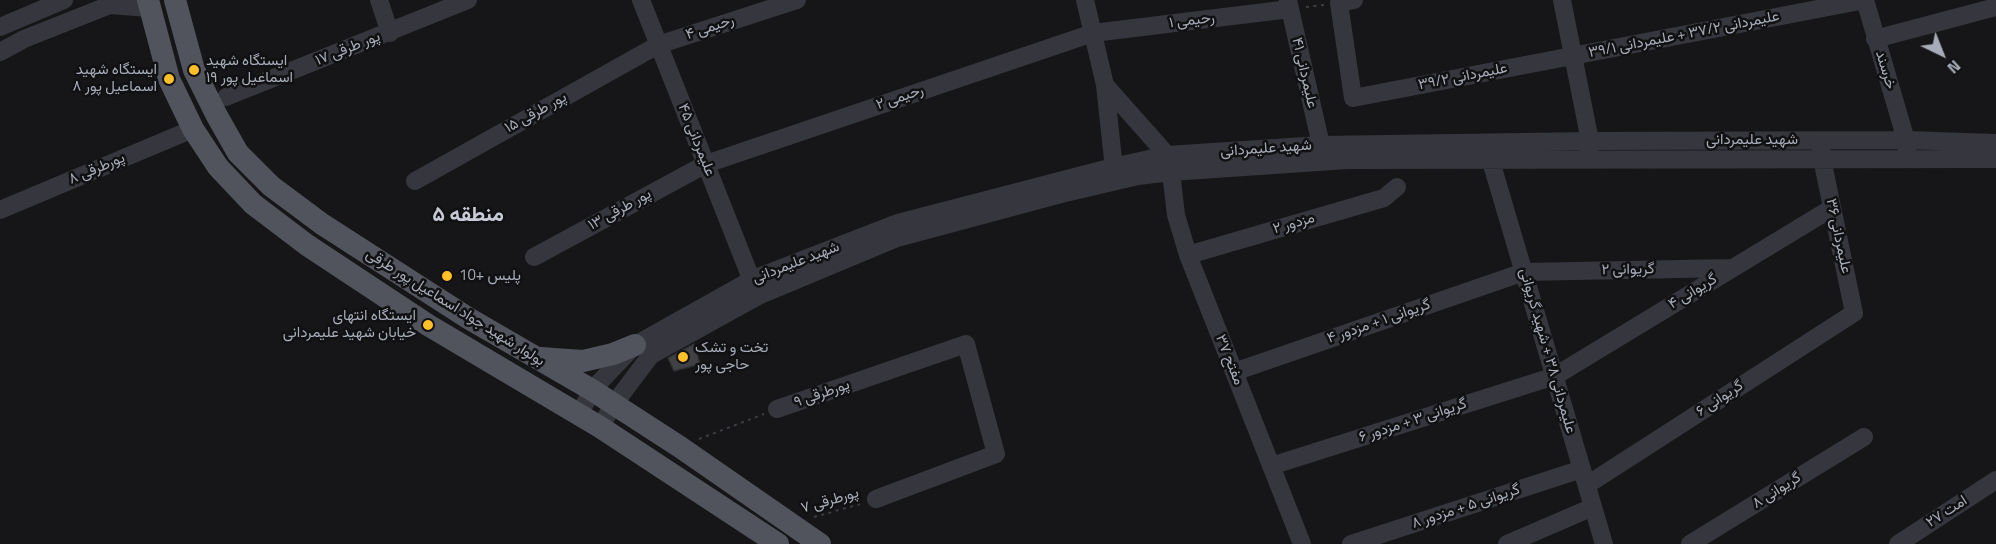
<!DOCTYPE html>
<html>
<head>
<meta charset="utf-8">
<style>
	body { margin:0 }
	#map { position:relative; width:1996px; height:544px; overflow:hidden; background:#161618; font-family:"Titillium Web",sans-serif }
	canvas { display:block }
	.north { position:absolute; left:1912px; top:24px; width:60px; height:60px; -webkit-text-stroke:4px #111113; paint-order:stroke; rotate:137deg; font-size:16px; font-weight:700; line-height:24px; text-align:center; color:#a7acb9 }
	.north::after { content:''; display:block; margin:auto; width:21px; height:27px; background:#a7acb9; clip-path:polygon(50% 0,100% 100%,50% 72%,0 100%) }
</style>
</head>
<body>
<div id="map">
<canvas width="1996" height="544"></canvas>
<div class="north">N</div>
</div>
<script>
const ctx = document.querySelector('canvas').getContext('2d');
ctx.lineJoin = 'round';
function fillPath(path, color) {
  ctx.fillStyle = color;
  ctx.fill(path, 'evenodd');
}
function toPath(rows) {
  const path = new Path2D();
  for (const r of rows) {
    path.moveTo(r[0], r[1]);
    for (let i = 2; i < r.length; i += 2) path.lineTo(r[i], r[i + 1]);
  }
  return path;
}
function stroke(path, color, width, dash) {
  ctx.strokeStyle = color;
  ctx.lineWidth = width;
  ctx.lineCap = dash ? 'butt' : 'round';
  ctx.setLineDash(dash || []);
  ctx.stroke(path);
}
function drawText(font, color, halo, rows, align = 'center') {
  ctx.font = font + ' "Titillium Web",Vazirmatn,sans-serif';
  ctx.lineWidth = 5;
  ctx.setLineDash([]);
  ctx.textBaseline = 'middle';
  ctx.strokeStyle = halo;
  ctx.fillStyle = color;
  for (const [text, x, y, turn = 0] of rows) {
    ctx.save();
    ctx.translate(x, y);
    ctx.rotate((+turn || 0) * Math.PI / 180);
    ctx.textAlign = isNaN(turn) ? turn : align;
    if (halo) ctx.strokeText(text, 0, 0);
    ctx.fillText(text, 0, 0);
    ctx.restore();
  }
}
const building = toPath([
	[694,344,700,364,674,371,668,358,694,344]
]);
fillPath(building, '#404145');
stroke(building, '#303034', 1.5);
stroke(toPath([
	[1306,7,1324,5],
	[699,439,764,414],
	[814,517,860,504]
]), '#3c3e45', 2, [3, 4.5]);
stroke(toPath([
	[379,0,390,33],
	[641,0,756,291],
	[1085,0,1105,85,1115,178],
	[1288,0,1321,145,1321,156],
	[1354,0,1339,3,1353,98,1865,0],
	[1562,0,1590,141,1589,152],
	[1865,0,1906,140,1907,151],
	[0,27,64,0],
	[1875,39,1996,7],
	[0,52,24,39,110,5,150,8],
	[1105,85,1167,155,1171,172,1176,215,1188,255,1302,544],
	[226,97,468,0],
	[1489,148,1490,158,1604,544],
	[415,181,658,45,797,0],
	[0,210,193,129],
	[1188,255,1384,198,1397,187],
	[534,257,706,164,1093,33,1290,9],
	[1234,372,1524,272,1731,268],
	[777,409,966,344,996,454,876,499],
	[579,415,592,390,635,345,751,280,898,223,1113,167,1167,155,1321,145,1590,141,1906,140,1996,143],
	[600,427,614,404,651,355,758,296,897,238,1061,194,1138,176,1171,172,1347,160,1996,159],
	[1271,466,1555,376,1832,208],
	[1587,485,1854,313,1822,159,1821,147],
	[1351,544,1582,469],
	[1507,544,1593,507],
	[1690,544,1864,437],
	[1898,544,1996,480]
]), '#36373e', 18);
stroke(toPath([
	[148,0,169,79,193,129,218,167,253,204,307,245,428,325,600,427,778,544],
	[175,0,194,70,217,116,238,153,271,186,322,224,468,318,592,390,680,447,820,544],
	[540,358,583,361,613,354,635,345]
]), '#52545d', 22);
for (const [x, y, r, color] of [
	[194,70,6,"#ffbf27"],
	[169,79,6,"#ffbf27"],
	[447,276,6,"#ffbf27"],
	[428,325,6,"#ffbf27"],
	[683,357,6,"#ffbf27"]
]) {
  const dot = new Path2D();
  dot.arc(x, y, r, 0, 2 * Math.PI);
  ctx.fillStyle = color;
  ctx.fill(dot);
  stroke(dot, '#111113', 2);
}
drawText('15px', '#a7acb9', '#111113', [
	["رحیمی ۱",1192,21,-7],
	["رحیمی ۴",710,28,-18],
	["علیمردانی ۳۷/۲ + علیمردانی ۳۹/۱",1684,35,-11],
	["پور طرقی ۱۷",348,49,-22],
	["خرسند",1885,70,73],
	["علیمردانی ۴۱",1304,73,77],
	["علیمردانی ۳۹/۲",1463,77,-11],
	["رحیمی ۲",900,98,-19],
	["پور طرقی ۱۵",536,113,-29],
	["علیمردانی ۴۵",696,140,68],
	["شهید علیمردانی",1752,140],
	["شهید علیمردانی",1266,149,-4],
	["پورطرقی ۸",97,169,-23],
	["پور طرقی ۱۳",620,210,-29],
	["مزدور ۲",1294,224,-16],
	["علیمردانی ۳۶",1838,236,78],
	["شهید علیمردانی",796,263,-21],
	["گریوانی ۲",1628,270,-1],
	["گریوانی ۴",1693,292,-31],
	["بولوار شهید جواد اسماعیل پور طرقی",455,308,32],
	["گریوانی ۱ + مزدور ۴",1379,322,-19],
	["علیمردانی ۳۸ + شهید گریوانی",1547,351,74],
	["مفتح ۳۷",1229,360,68],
	["پورطرقی ۹",822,394,-19],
	["گریوانی ۶",1720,399,-33],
	["گریوانی ۳ + مزدور ۶",1413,421,-18],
	["گریوانی ۸",1777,491,-32],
	["پورطرقی ۷",830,501,-16],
	["گریوانی ۵ + مزدور ۸",1466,507,-18],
	["امت ۲۷",1947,512,-33]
]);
drawText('15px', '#a7acb9', '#111113', [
	["ایستگاه شهید",206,61],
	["اسماعیل پور ۱۹",206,78],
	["ایستگاه شهید",157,70,"right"],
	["اسماعیل پور ۸",157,87,"right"],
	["پلیس +10",459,276],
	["ایستگاه انتهای",416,316,"right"],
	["خیابان شهید علیمردانی",416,333,"right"],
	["تخت و تشک",695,348],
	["حاجی پور",695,365]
], 'left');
drawText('bold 21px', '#c8cbd5', '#111113', [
	["منطقه ۵",468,216]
]);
</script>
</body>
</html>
